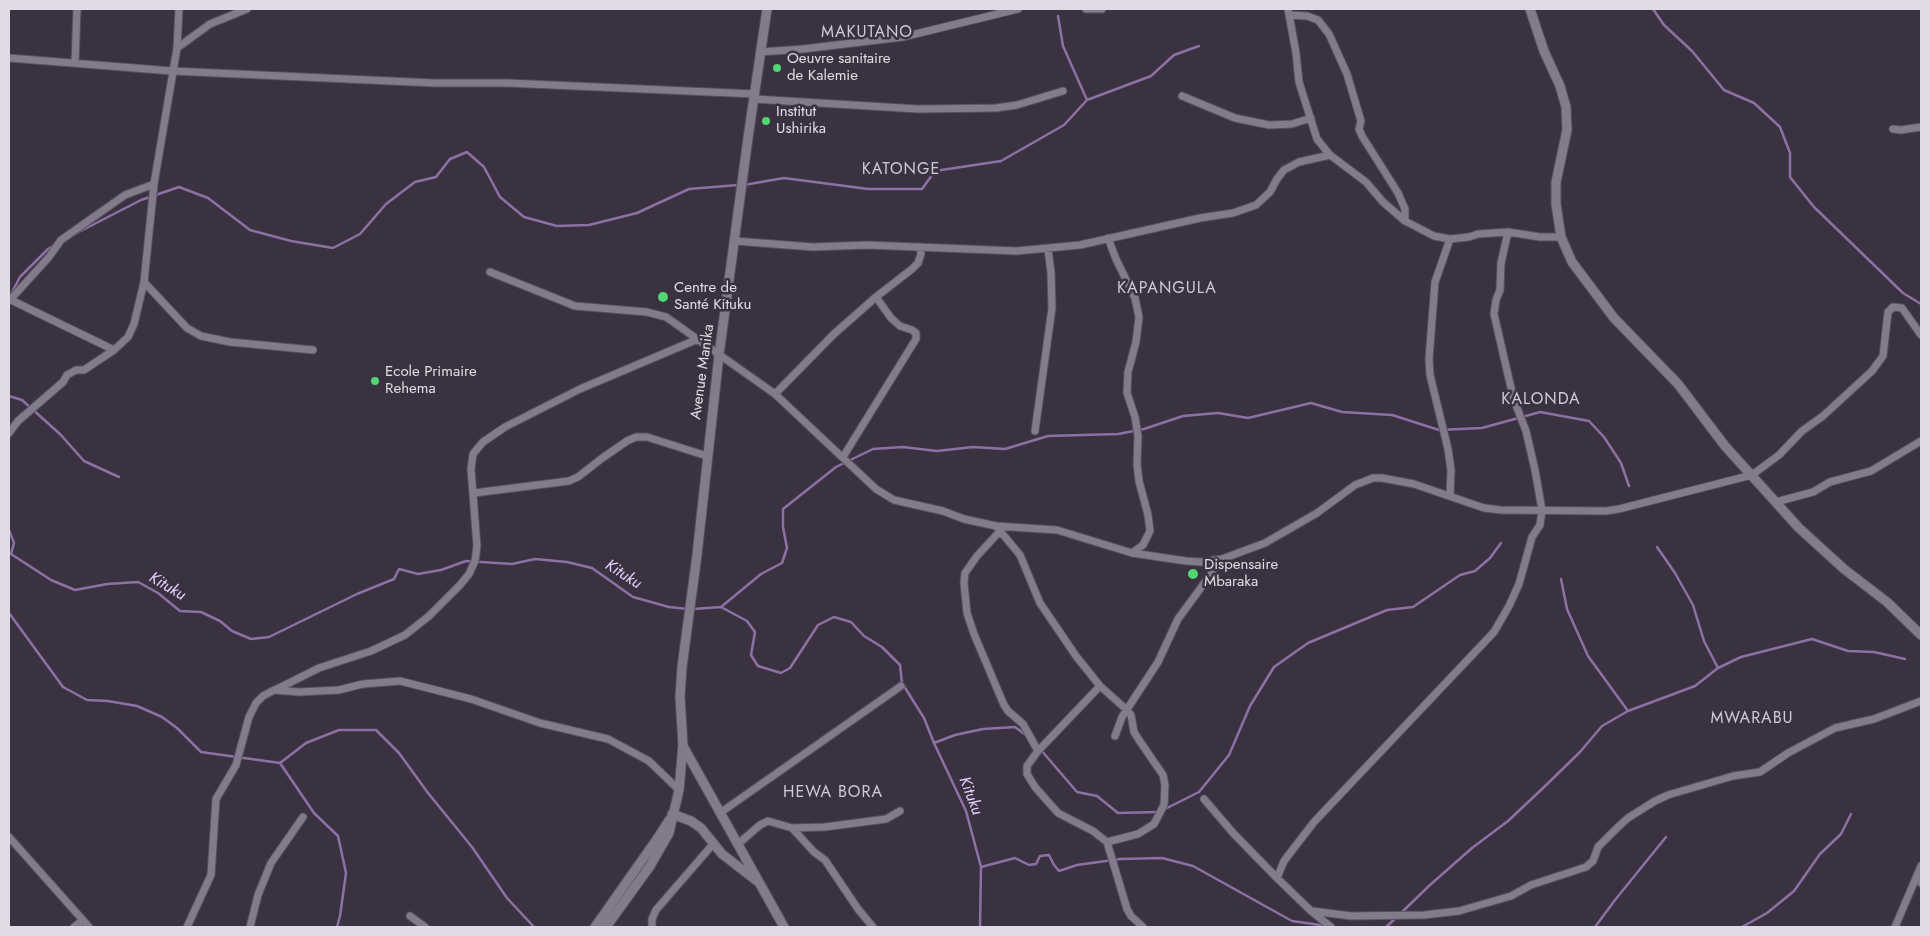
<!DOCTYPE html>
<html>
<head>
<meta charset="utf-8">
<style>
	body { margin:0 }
	#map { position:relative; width:1930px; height:936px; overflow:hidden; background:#3a3241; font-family:Jost,sans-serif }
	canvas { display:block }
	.frame { position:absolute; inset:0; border:10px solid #e0dbe4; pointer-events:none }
</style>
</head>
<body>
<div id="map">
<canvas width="1930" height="936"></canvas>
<div class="frame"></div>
</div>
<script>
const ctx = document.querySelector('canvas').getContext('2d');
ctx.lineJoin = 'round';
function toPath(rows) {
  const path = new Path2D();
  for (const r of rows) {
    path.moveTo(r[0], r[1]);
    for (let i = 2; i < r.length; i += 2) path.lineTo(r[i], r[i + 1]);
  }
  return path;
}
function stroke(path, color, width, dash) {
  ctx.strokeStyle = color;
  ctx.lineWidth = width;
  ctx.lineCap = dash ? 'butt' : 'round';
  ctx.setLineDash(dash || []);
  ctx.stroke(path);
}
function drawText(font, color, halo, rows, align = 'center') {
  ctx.font = font + ' Jost,sans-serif';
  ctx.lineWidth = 5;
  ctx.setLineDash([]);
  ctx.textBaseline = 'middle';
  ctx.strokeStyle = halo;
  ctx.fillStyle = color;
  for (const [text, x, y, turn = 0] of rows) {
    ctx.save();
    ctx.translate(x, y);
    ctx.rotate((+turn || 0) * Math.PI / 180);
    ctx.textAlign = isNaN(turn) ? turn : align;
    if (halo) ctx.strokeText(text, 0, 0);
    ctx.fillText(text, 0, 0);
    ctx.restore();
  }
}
stroke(toPath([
	[1653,9,1664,25,1692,51,1724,90,1754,103,1780,127,1790,153,1790,177,1814,207,1903,293,1921,304],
	[1058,16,1063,46,1087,100],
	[744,185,784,178,868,189,922,189,935,171,1001,161,1064,125,1087,100,1151,76,1174,55,1199,46],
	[71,236,141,200,179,187,208,198,250,230,291,241,333,248,360,234,386,204,415,182,436,177,450,159,467,152,484,167,500,197,524,217,557,226,589,225,637,213,689,189,738,185],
	[10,296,20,277,48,249,53,246],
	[9,396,22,400,60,434,84,461,119,477],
	[9,530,14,543,11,554,51,580,75,590,107,584,138,582,158,593,180,611,201,612,220,621,232,631,251,639,269,637,357,594,394,579,399,569,418,574,441,570,466,561,512,564,535,559,567,562,592,568,633,597,669,607,688,609],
	[1657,547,1675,573,1693,605,1704,641,1718,668],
	[1561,579,1567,609,1588,656,1628,711],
	[721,607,761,574,782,563,787,548,783,527,783,509,836,467,873,449,903,447,937,451,973,447,1005,449,1048,436,1118,434,1144,429,1183,416,1218,413,1248,418,1311,403,1342,412,1392,415,1439,430,1482,428,1540,412,1589,421,1604,437,1621,463,1629,486],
	[693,609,721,607,747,621,755,632,751,655,758,666,781,673,790,668,818,625,834,617,851,622,864,636,882,647,900,665,902,683,924,718,934,743,966,811,981,867,980,927],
	[9,613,63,687,87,700,108,701,137,706,162,717,177,728,201,752,280,763,306,743,339,730,376,730,399,753,428,793,472,847,507,898,534,927],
	[934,743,955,735,983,729,1015,727,1027,736],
	[1041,750,1077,792,1097,796,1118,813,1158,812],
	[280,763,314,813,338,836,346,873,340,916,337,927],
	[1165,809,1199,792,1229,755,1250,706,1274,667,1308,643,1387,610,1413,607,1460,575,1475,571,1490,558,1501,543],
	[981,867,1015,858,1029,865,1036,864,1040,856,1049,855,1054,865,1059,871,1077,865,1120,859,1162,858,1193,866,1292,921,1327,926],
	[1401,913,1430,885,1472,848,1508,821,1541,790,1580,752,1602,726,1628,711,1695,686,1718,668,1741,657,1812,639,1848,651,1874,652,1905,659],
	[1386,927,1397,917],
	[1595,927,1615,900,1666,837],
	[1742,927,1767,913,1794,891,1820,854,1841,834,1851,814]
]), '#8d71a4', 2.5);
const minor = toPath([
	[179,9,177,48,154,184,144,282,187,328,201,336,230,342,313,350],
	[1086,9,1102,9],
	[1288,9,1296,53,1299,82,1317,139,1330,155,1366,182,1383,202,1405,221,1434,236,1450,239,1469,237,1478,234,1508,232,1540,237,1561,237],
	[1290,15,1307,16,1318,20,1329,34,1347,74,1361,121,1359,129,1362,136,1398,193,1405,209,1405,221],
	[177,48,210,24,247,9],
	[760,52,803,49,903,37,1018,9],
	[9,58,172,71,434,83,507,83,755,94],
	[75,63,77,9],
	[1182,96,1235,118,1269,125,1292,124,1311,118],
	[754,99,918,109,996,108,1017,105,1063,91],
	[1893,129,1901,130,1921,127],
	[1108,238,1116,259,1135,298,1139,317,1136,342,1128,372,1127,393,1135,417,1138,436,1137,464,1139,481,1148,515,1150,531,1143,545,1132,553],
	[735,241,813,247,867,245,1017,251,1080,245,1200,218,1233,213,1256,205,1270,192,1277,179,1284,170,1299,162,1330,155],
	[490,272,575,306,647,312,666,317,775,394,876,489,894,500,943,511,964,519,996,526,1057,530,1132,553,1186,561,1201,562,1222,559,1265,543,1317,513,1355,485,1373,478,1382,478,1414,484,1484,508,1501,510,1606,511,1619,509,1752,475,1779,455,1802,431,1823,416,1872,371,1883,356,1888,312,1893,307,1902,308,1921,335],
	[9,299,114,350],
	[10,300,49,257,61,240,125,195,154,184],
	[775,394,834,334,876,297,912,269,918,263,921,254,920,247],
	[1035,431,1052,308,1051,273,1048,249],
	[9,433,18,421,63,382,67,375,76,370,84,370,114,350,128,337,134,324,144,282],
	[843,457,916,339,916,333,912,330,900,326,891,318,876,297],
	[474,493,569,481,578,477,601,459,627,441,636,437,647,437,707,456],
	[1450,496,1451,470,1448,449,1430,375,1429,359,1435,282,1450,239],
	[1776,502,1813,492,1830,482,1871,471,1921,441],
	[996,526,1020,555,1040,603,1076,656,1100,686,1127,710,1131,715,1134,732,1139,740,1163,775,1165,785,1164,805,1154,824,1138,834,1107,842],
	[1000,531,977,556,965,573,964,583,967,613,974,634,1004,705,1008,711,1023,724,1038,751],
	[1100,686,1038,751,1027,766,1027,774,1035,787,1058,813,1093,831,1107,842,1127,909,1131,916,1143,927],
	[275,690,319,668,371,651,405,635,429,616,460,585,469,574,475,561,477,546,471,469,473,454,483,442,505,427,580,389,698,339],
	[1115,736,1122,717,1158,662,1178,619,1222,559],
	[1204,799,1234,834,1277,878],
	[720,813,901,686],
	[792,828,814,852,825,860,858,909,873,927],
	[9,837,89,927],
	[738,844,760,825,768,821,792,828,825,827,886,819,900,811],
	[1921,872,1921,883],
	[1312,911,1351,916,1424,915,1459,911,1511,896,1531,885,1586,867,1593,861,1598,847,1618,827,1628,818,1655,801,1668,795,1733,776,1760,772,1788,753,1835,728,1874,719,1921,701],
	[410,916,425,927],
	[74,927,83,920],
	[187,927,211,875,216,799,236,765,249,717,256,703,263,696,274,690,299,692,339,690,363,684,400,681,471,699,540,723,608,739,649,761,679,790],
	[250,927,258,895,271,863,303,817],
	[652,927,652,919,656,910,714,843],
	[1331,927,1311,911,1277,878,1284,861,1314,822,1494,632,1509,606,1519,584,1532,537,1540,525,1542,510,1535,470,1526,431,1514,400,1508,375,1494,314,1496,300,1500,290,1501,263,1508,232],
	[1895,927,1921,866]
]);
const tertiary = toPath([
	[1530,9,1544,51,1560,86,1566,107,1567,130,1556,182,1556,204,1561,237,1572,262,1614,318,1678,384,1725,446,1799,528,1844,569,1887,602,1921,635],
	[683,746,784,927],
	[672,814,691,821,701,828,722,854,757,881],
	[595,927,657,839,670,819],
	[606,927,650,866,669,833,679,790,683,745,680,697,682,667,697,555,719,355,748,138,767,9]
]);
stroke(minor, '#56505d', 9);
stroke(tertiary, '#56505d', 11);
stroke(minor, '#837a8c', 7);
stroke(tertiary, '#837a8c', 9);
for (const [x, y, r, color] of [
	[777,68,5,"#51d674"],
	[766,121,5,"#51d674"],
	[663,297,6,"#51d674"],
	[375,381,5,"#51d674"],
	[1193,574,6,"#51d674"]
]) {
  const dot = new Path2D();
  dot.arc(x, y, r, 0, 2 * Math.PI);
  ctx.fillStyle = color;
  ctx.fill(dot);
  stroke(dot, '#3a3241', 2);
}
drawText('15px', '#e0dbe4', '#3a3241', [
	["Oeuvre sanitaire",787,59],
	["de Kalemie",787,76],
	["Institut",776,112],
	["Ushirika",776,129],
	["Centre de",674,288],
	["Santé Kituku",674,305],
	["Ecole Primaire",385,372],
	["Rehema",385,389],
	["Dispensaire",1204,565],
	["Mbaraka",1204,582]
], 'left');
drawText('15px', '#e0dbe4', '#3a3241', [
	["Avenue Manika",703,372,-82]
]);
ctx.letterSpacing = '1px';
drawText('16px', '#d0c7d9', '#3a3241', [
	["MAKUTANO",867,33],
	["KATONGE",901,170],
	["KAPANGULA",1167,289],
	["KALONDA",1541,400],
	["MWARABU",1752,719],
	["HEWA BORA",833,793]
]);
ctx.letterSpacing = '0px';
drawText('italic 16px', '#e8d0fe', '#3a3241', [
	["Kituku",623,575,33],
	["Kituku",167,587,31],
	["Kituku",970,796,69]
]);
</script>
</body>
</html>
